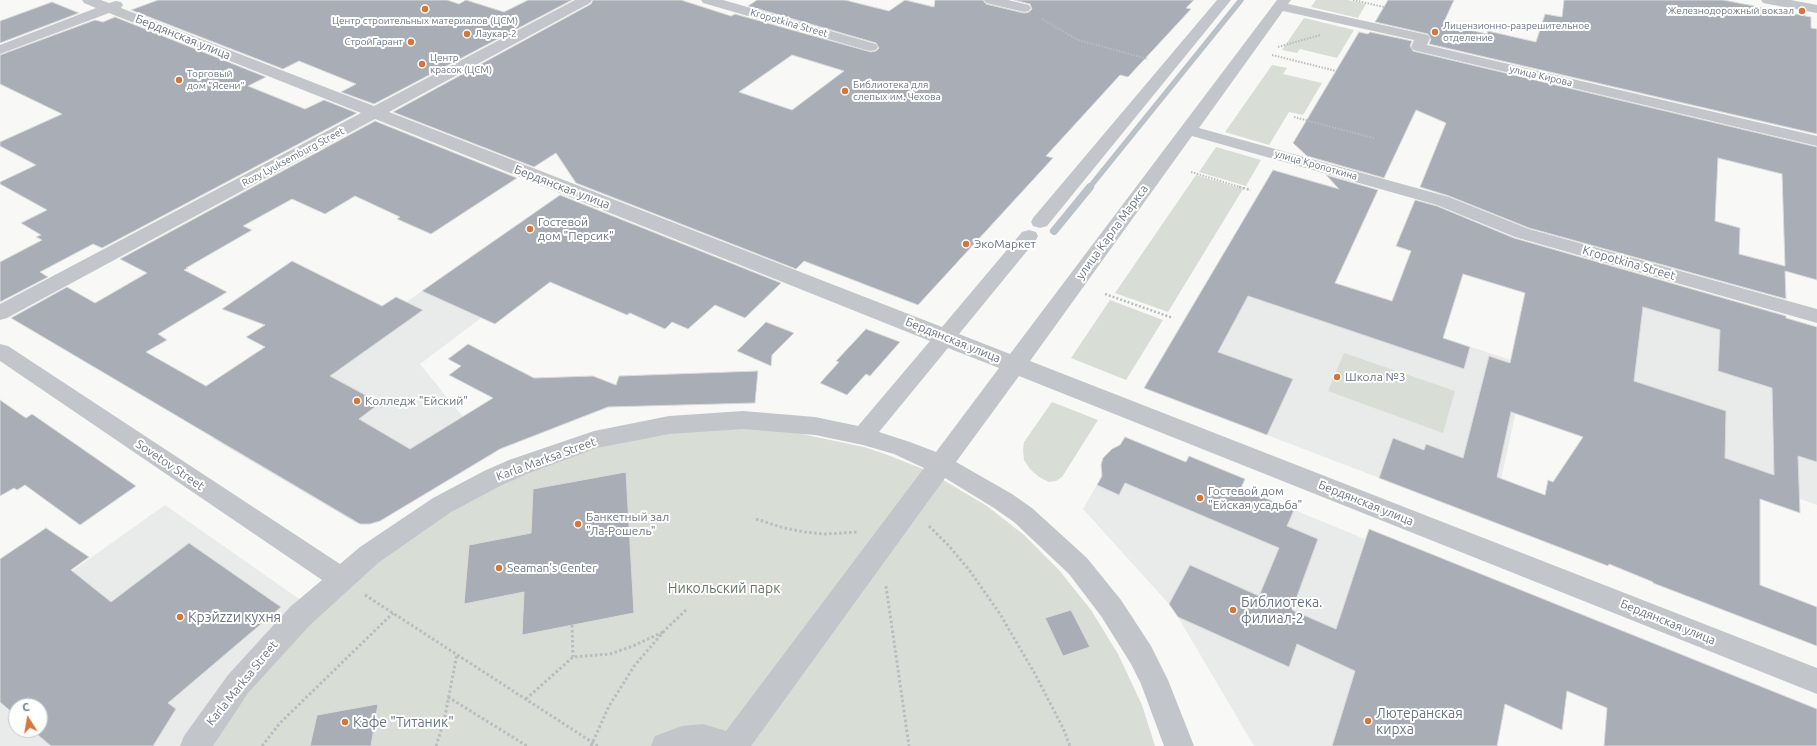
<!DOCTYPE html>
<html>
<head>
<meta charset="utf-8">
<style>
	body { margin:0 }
	#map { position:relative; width:1817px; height:746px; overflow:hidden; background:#f8f9f6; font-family:Ubuntu,sans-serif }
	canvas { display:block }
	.north { position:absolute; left:8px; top:698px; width:40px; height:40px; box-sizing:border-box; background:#fff; border:1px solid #c3c8ce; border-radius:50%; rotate:349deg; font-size:11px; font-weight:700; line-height:16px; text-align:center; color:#6a7585 }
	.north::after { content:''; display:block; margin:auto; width:14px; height:18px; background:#d4773b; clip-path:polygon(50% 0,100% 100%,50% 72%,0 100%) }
</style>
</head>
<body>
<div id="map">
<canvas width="1817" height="746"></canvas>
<div class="north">С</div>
</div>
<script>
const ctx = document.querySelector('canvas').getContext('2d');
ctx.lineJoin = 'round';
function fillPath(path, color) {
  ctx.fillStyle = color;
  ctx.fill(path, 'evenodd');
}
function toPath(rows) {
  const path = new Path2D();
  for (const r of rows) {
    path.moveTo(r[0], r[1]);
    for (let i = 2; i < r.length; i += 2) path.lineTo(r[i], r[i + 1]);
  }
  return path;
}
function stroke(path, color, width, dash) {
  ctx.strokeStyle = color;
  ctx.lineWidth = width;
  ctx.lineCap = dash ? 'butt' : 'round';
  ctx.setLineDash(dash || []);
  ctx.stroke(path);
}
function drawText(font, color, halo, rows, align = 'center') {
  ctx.font = font + ' Ubuntu,sans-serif';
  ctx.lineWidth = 4;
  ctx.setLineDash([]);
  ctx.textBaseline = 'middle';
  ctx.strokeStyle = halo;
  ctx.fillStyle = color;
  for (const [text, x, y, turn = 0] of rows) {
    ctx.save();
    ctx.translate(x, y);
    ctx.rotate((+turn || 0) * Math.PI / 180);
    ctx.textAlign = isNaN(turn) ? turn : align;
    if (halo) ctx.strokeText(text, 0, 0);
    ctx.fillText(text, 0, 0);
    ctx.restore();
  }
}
fillPath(toPath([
	[1224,252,1336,288,1339,284,1384,298,1377,316,1526,365,1492,521,1144,388],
	[475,254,545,285,494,324,481,318,420,364,493,454,380,521,365,525,356,523,212,438],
	[1599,263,1817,327,1817,505,1800,499,1800,513,1661,465,1584,358],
	[1125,437,1186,462,1189,456,1245,479,1241,488,1365,539,1336,629,1385,682,1499,734,1497,746,1254,746,1178,617,1169,604,1083,509,1102,476,1101,465,1103,458,1112,449,1120,445],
	[165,505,305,603,185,746,0,746,0,580,34,598],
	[16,706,40,706,40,730,16,730]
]), '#e9eaea');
fillPath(toPath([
	[1316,0,1348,0,1366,4,1358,18,1311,7],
	[1304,18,1354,30,1337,58,1300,49,1297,53,1282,50],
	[1272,65,1287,68,1283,74,1322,83,1303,115,1289,112,1269,145,1225,132],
	[1216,147,1261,160,1246,186,1199,172],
	[1196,175,1243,189,1168,312,1115,293],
	[1110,300,1163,320,1126,380,1071,358],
	[1344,353,1455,391,1443,433,1328,391],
	[1052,402,1098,420,1062,477,1056,481,1049,482,1039,477,1030,469,1024,460,1023,450,1024,442],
	[729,429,752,429,797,433,864,447,885,454,928,471,987,506,1024,535,1059,570,1091,610,1118,654,1142,705,1155,746,207,746,265,665,398,542,493,487,588,450,659,434]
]), '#d8ddd6');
stroke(toPath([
	[1089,188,1241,0]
]), '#bac2c8', 5.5);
stroke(toPath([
	[1054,231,1090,187]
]), '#bac2c8', 8);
const building = toPath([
	[158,0,447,0,459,4,466,0,504,12,528,0,572,0,374,104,341,92,356,84,299,61,283,69,131,10,158,0],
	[593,0,681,0,731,16,735,14,871,52,876,51,879,48,876,43,748,6,757,0,845,0,889,11,905,0,934,7,935,0,983,0,986,4,1024,13,1029,12,1032,9,1030,4,1014,0,1194,0,1186,8,1191,9,1128,77,1120,75,1046,156,1053,158,918,305,804,261,796,269,576,183,556,153,534,167,393,112,591,4,593,0],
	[792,55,844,71,792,110,739,92,792,55],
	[1388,0,1454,0,1443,24,1487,34,1488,31,1536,42,1545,14,1562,17,1564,0,1723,0,1811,17,1811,28,1817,29,1817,134,1429,44,1431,39,1428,34,1375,22,1388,0],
	[52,2,79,13,0,43,0,21,52,2],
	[115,17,266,77,248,86,305,109,324,100,357,113,102,248,93,244,40,272,48,277,0,302,0,262,42,240,36,237,41,235,21,223,47,210,0,184,0,182,36,165,0,146,0,142,62,114,0,84,0,55,95,20,103,22,115,17],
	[1359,32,1368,34,1370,32,1412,41,1410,46,1413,51,1817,147,1817,280,1785,271,1786,299,1529,228,1449,196,1420,187,1446,123,1416,110,1384,178,1307,156,1293,143,1359,32],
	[1718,158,1782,174,1785,266,1739,254,1740,228,1715,221,1718,158],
	[375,121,517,178,431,234,397,219,400,217,355,196,325,214,292,199,243,226,252,230,186,268,188,268,184,270,227,292,158,334,167,340,146,352,206,386,265,347,246,337,265,325,222,309,292,261,382,306,396,297,423,310,330,376,380,403,359,419,410,449,493,398,449,375,461,366,448,359,468,344,534,378,593,376,616,385,619,376,758,371,755,403,608,407,500,449,380,521,370,524,360,524,11,318,67,287,95,303,147,273,120,259,375,121],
	[1273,170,1339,189,1326,175,1378,190,1335,283,1392,301,1411,251,1396,246,1415,200,1437,206,1514,238,1786,316,1786,318,1817,327,1817,462,1798,456,1800,513,1760,499,1760,585,1817,607,1817,646,1653,583,1653,582,1609,564,1608,566,1379,478,1393,438,1424,450,1426,444,1463,458,1489,356,1510,363,1525,293,1463,274,1443,338,1470,347,1464,369,1248,296,1218,352,1293,379,1267,435,1144,388,1273,170],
	[1643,307,1720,330,1718,371,1772,388,1774,475,1725,458,1726,411,1634,381,1643,307],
	[1511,412,1583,437,1553,482,1548,480,1545,495,1497,477,1511,412],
	[560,195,781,283,745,318,715,305,688,329,672,322,665,329,630,313,627,315,550,282,495,324,422,291,560,195],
	[766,322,794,333,772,355,771,366,737,351,766,322],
	[866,329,900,342,870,376,866,374,847,395,820,383,839,362,836,361,866,329],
	[0,400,26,418,32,414,136,486,80,525,25,485,17,490,14,488,0,496,0,400],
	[1125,437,1186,462,1189,456,1245,479,1241,488,1294,510,1287,526,1318,539,1292,610,1336,629,1369,529,1817,709,1817,746,1604,746,1607,708,1567,691,1562,730,1505,704,1497,746,1332,746,1355,671,1297,644,1289,667,1178,617,1169,604,1190,565,1259,596,1279,548,1125,483,1119,495,1097,485,1102,476,1101,465,1103,458,1112,449,1120,445,1125,437],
	[626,472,634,613,522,635,524,592,464,604,469,545,531,533,533,489,626,472],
	[46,528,89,557,71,570,111,602,189,543,281,607,168,703,176,709,153,746,51,746,32,730,40,730,40,706,16,706,16,716,0,702,0,559,46,528],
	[1071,610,1090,647,1063,656,1045,618,1071,610],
	[378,704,371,746,310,746,317,715,378,704]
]);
fillPath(building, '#a9aeb6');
stroke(building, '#dadad9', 1);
stroke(toPath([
	[1353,0,1384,7],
	[1042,19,1078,40,1148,59],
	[1278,47,1320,35],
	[1272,55,1336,71],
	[1294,117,1374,138],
	[1191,172,1243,188]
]), '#babcbf', 2, [1.5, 1.5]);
stroke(toPath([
	[1239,187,1251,190],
	[1105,294,1173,318]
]), '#babcbf', 2.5, [2, 2]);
stroke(toPath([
	[756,519,784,528,805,532,825,534,858,532],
	[929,526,949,546,970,571,1000,614,1035,674,1063,728,1070,746],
	[886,586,909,746],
	[365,595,598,746],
	[572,625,573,657],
	[448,697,527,746],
	[526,699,573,657,610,654,633,646,663,632],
	[262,746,280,723,393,613],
	[436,746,444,721,457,654],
	[591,746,609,706,635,665,665,630,686,610]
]), '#babcbf', 3, [2.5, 2.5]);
fillPath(toPath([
	[82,0,101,0,109,3,116,1,121,2,123,5,121,8,374,106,575,0,592,0,590,3,389,112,942,327,1022,232,1029,230,1036,232,1038,236,1036,240,959,334,1010,354,1277,0,1291,0,1288,4,1428,35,1430,38,1427,45,1817,136,1817,146,1413,50,1411,47,1414,40,1283,11,1199,128,1449,197,1529,229,1817,309,1817,323,1515,237,1437,205,1192,136,1030,361,1817,668,1817,694,1019,376,956,462,1012,494,1032,508,1087,558,1121,600,1151,646,1168,680,1194,746,1164,746,1141,684,1131,664,1101,616,1069,574,1014,522,994,508,945,478,751,746,651,746,655,736,682,726,703,724,726,731,924,468,894,454,863,445,815,435,743,429,669,434,597,448,527,474,502,485,451,512,378,563,310,625,248,693,213,746,180,746,184,736,228,675,290,607,322,580,0,361,0,344,8,346,340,564,360,547,433,498,484,471,509,460,594,431,669,416,743,411,815,417,858,426,930,341,375,119,7,318,0,320,0,304,361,113,109,13,0,54,0,45,96,8,84,3,82,0],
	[948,348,999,368,936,452,910,442,879,432,948,348],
	[701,0,723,0,876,44,878,47,876,50,871,51,866,50,703,3,701,0],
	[984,0,1008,0,1029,5,1031,8,1029,11,1024,12,986,3,984,0],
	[1217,0,1231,0,1047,226,1040,228,1033,226,1031,222,1033,218,1217,0],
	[1761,0,1791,0,1817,5,1817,13,1768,4,1763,3,1761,0]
]), '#c2c5c9');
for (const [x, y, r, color] of [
	[425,9,4,"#d4773b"],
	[1802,11,4,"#d4773b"],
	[1435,32,4,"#d4773b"],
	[467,34,4,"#d4773b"],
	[411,42,4,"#d4773b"],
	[422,64,4,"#d4773b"],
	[179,80,4,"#d4773b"],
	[845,91,4,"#d4773b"],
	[530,229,4,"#d4773b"],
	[966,244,4,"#d4773b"],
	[1337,377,4,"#d4773b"],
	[357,401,4,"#d4773b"],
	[1200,498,4,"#d4773b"],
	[578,524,4,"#d4773b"],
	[499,568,4,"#d4773b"],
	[1233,610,4,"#d4773b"],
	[180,617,4,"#d4773b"],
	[1368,721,4,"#d4773b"],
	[345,722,4,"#d4773b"]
]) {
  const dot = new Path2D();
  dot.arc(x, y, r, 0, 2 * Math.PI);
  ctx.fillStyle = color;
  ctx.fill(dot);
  stroke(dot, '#fff', 1.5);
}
drawText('10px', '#6a7585', '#fff', [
	["Железнодорожный вокзал",1794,11,"right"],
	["Центр строительных материалов (ЦСМ)",425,21,"center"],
	["Лицензионно-разрешительное",1443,26],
	["отделение",1443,38],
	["Лаукар-2",475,34],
	["СтройГарант",403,42,"right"],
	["Центр",430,58],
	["красок (ЦСМ)",430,70],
	["Торговый",187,74],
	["дом \"Ясени\"",187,86],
	["Библиотека для",853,85],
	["слепых им. Чехова",853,97]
], 'left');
drawText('10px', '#6a7585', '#fff', [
	["Kropotkina Street",789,23,16],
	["улица Кирова",1541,76,13],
	["Rozy Lyuksemburg Street",293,157,-28],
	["улица Кропоткина",1316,165,16]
]);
drawText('12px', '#6a7585', '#fff', [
	["Бердянская улица",183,37,22],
	["Бердянская улица",562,187,21],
	["улица Карла Маркса",1112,232,-54],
	["Kropotkina Street",1629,263,16],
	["Бердянская улица",953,340,22],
	["Karla Marksa Street",546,459,-20],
	["Sovetov Street",170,465,34],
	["Бердянская улица",1366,503,22],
	["Бердянская улица",1668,622,22],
	["Karla Marksa Street",242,683,-51]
]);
drawText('12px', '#6a7585', '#fff', [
	["Гостевой",538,222],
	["дом \"Персик\"",538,236],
	["ЭкоМаркет",974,244],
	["Школа №3",1345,377],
	["Колледж \"Ейский\"",365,401],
	["Гостевой дом",1208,491],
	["\"Ейская усадьба\"",1208,505],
	["Банкетный зал",586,517],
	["\"Ла-Рошель\"",586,531],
	["Seaman's Center",507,568]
], 'left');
drawText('14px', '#657765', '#fff', [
	["Никольский парк",724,588]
]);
drawText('14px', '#6a7585', '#fff', [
	["Библиотека.",1241,602],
	["филиал-2",1241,618],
	["Крэйzzи кухня",188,617],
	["Лютеранская",1376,713],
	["кирха",1376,729],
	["Кафе \"Титаник\"",353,722]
], 'left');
</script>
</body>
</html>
